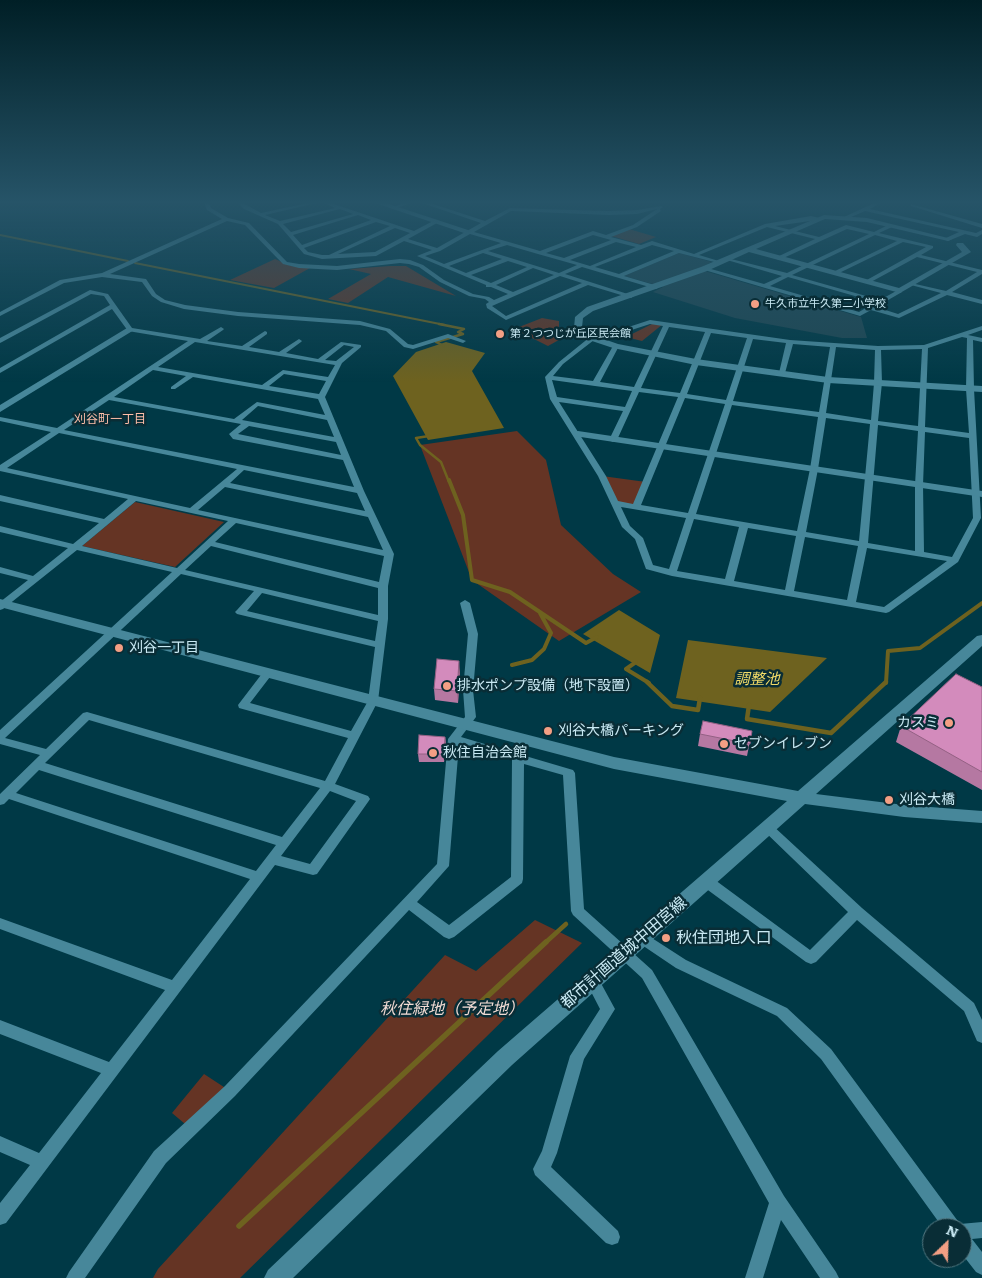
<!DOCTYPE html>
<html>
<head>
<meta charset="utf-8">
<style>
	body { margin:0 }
	#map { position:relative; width:982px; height:1278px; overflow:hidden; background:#003946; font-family:Literata,serif }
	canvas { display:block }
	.north { position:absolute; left:922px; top:1218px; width:50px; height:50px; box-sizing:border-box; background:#092d36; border:1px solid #567982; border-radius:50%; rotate:24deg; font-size:14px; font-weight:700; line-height:20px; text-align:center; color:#caeaf4 }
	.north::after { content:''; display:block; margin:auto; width:18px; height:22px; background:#f39f84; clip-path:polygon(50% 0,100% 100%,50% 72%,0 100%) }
</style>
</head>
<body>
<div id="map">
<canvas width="982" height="1278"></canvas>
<div class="north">N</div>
</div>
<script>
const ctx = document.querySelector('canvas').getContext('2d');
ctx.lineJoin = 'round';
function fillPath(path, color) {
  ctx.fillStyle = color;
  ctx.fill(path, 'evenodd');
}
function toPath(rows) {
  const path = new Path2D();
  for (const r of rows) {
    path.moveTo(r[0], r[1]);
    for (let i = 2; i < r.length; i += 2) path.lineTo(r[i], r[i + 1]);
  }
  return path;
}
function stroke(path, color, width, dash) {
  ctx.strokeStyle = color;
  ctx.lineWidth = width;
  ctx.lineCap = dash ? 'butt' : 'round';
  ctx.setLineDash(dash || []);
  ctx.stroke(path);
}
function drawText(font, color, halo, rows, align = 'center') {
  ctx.font = font + ' Literata,"Noto Sans JP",serif';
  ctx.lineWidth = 5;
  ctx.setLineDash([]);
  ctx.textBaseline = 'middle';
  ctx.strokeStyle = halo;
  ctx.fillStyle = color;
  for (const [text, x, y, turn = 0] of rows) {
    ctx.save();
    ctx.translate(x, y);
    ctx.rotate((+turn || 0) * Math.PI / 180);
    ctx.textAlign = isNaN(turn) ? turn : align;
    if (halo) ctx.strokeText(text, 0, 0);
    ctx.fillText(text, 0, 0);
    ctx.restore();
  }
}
fillPath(toPath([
	[679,253,712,262,698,269,861,317,867,338,842,338,735,318,653,292,663,287,624,276]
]), '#1e4652');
fillPath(toPath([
	[629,229,656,237,639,244,611,236],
	[275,259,291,266,310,268,274,288,230,280],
	[390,266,406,266,456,296,388,277,348,303,328,299,371,274,349,269],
	[542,318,559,321,559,331,566,336,548,346,514,329],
	[654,323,663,324,642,341,626,337],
	[517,431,546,460,561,525,613,574,641,592,559,641,472,580,420,445],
	[602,476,646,482,636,506,614,503],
	[135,502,224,522,175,567,82,546],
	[535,920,582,943,240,1278,153,1278,158,1269,445,955,476,971],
	[204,1074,230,1091,191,1129,172,1113]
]), '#653424');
fillPath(toPath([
	[446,342,485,353,472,371,504,428,428,440,393,376,416,352],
	[619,610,660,635,650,673,583,634],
	[688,640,827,658,770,712,676,698]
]), '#6e621f');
stroke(toPath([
	[0,235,128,261],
	[135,263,445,325]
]), '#6e621f', 2);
stroke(toPath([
	[439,324,464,329,458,332,463,334,436,342,444,346],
	[429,436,416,438,420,445,441,462,449,482]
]), '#6e621f', 2.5);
stroke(toPath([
	[449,480,463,515,472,580,510,592,586,643,597,637],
	[636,662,626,669,649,683],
	[512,665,532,660,544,649,551,633,540,613],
	[886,683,888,651,920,648,982,603]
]), '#6e621f', 4);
stroke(toPath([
	[647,682,672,706,698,710,700,698],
	[749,705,747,719,831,733,886,682],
	[545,943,566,924]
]), '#6e621f', 4.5);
stroke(toPath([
	[239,1226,546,942]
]), '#6e621f', 5.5);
fillPath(toPath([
	[204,203,209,203,211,208,228,218,249,223,287,262,299,264,337,266,400,259,410,260,423,265,444,280,473,294,489,297,494,300,508,294,491,287,486,287,486,285,417,256,432,250,404,241,376,256,322,259,304,254,278,224,244,209,238,203,243,203,261,213,307,203,317,203,265,215,280,221,335,208,324,203,331,203,414,231,435,220,437,223,408,239,437,248,481,223,422,203,430,203,485,221,510,208,609,211,637,210,661,206,663,207,660,209,661,211,637,227,611,237,641,245,652,241,694,254,765,224,811,216,824,219,775,226,819,237,846,225,874,232,890,224,892,227,879,233,933,246,933,248,921,255,982,270,982,274,952,292,982,300,982,304,947,295,899,318,871,310,860,316,701,269,704,267,764,284,782,276,727,260,727,258,787,273,869,234,847,229,779,260,777,259,777,257,815,239,767,227,699,255,722,262,722,264,679,253,624,276,658,286,659,287,656,289,582,267,565,274,634,296,631,298,588,285,506,320,487,308,486,304,489,302,485,299,469,296,440,282,419,267,409,264,400,263,337,270,299,268,283,264,245,225,227,221,110,274,146,279,156,294,165,300,185,305,238,312,360,321,390,329,408,344,413,345,448,334,466,341,463,343,448,338,413,349,404,347,386,331,360,325,238,316,184,309,161,302,152,296,142,282,102,277,64,283,0,316,0,312,60,280,102,273,222,219,207,210,204,203],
	[340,209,353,214,291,232,283,224,340,209],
	[657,209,633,225,606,235,593,231,540,251,474,232,511,211,609,215,637,214,657,209],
	[358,215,371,220,302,245,293,235,358,215],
	[376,222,390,226,329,255,322,255,308,252,304,248,376,222],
	[395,228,410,233,375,252,338,254,395,228],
	[470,234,501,243,444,264,425,256,440,251,470,234],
	[593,235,611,240,564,258,546,253,593,235],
	[875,235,897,241,833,272,833,274,837,274,903,242,926,247,865,281,865,283,869,283,917,257,977,272,946,291,911,283,911,285,941,293,898,314,876,307,902,292,902,290,898,290,880,300,792,275,875,235],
	[616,242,636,247,590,266,570,260,616,242],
	[507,245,538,254,577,265,559,273,488,251,507,245],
	[652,245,674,251,619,274,595,267,652,245],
	[483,253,502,259,466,273,449,266,483,253],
	[508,261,527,267,491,283,471,275,508,261],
	[533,268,554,275,513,292,496,285,533,268],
	[560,276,582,283,506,316,492,306,560,276],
	[788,277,876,302,859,312,770,286,788,277],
	[403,203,411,203,393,209,391,208,403,203],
	[874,203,880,203,870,209,976,233,982,230,982,234,977,237,965,234,948,241,946,240,946,238,959,232,865,211,849,218,844,217,874,203],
	[911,204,982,224,982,228,911,206,911,204],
	[90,290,108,294,132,328,200,339,221,327,224,329,223,330,207,341,242,346,265,331,267,332,267,334,249,347,279,352,299,339,302,341,301,342,286,353,318,359,341,342,361,345,361,347,342,363,325,397,364,491,394,554,388,586,388,619,378,701,335,784,368,796,370,799,368,802,317,874,313,875,275,865,6,1223,0,1225,0,1203,30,1165,0,1152,0,1136,39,1153,101,1073,0,1034,0,1020,109,1062,165,990,0,929,0,918,172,980,250,879,9,799,4,804,0,805,0,794,40,755,0,744,0,730,172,572,77,550,3,609,0,610,0,602,28,580,0,573,0,567,33,576,68,548,0,532,0,526,73,544,99,523,0,501,0,495,104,519,128,499,0,471,0,465,51,432,0,421,0,417,57,428,188,341,128,331,112,309,0,373,0,368,110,305,104,296,91,294,2,342,0,343,0,338,90,290],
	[195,342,335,365,328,377,283,370,262,385,158,367,195,342],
	[344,345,354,347,336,361,325,360,344,345],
	[153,370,186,376,171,387,171,389,175,389,193,377,318,399,325,415,257,402,234,419,114,397,153,370],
	[284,374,326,381,319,394,269,386,284,374],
	[109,400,241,424,229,434,233,439,343,460,354,487,64,430,109,400],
	[258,406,327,420,334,437,242,420,258,406],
	[249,426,336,442,341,455,238,434,249,426],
	[59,433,237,469,190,508,7,468,59,433],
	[244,470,357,493,365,511,230,483,244,470],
	[225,487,368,517,383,550,198,510,225,487],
	[136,501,228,521,177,568,82,546,136,501],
	[236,523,384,556,379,582,215,542,236,523],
	[211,546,378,588,378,615,185,570,211,546],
	[181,574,254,591,237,610,235,612,237,614,375,647,368,701,351,731,250,703,273,673,268,670,264,671,238,705,239,708,348,738,325,781,87,712,83,713,46,749,5,738,181,574],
	[262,593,378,621,375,641,247,611,262,593],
	[89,720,320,788,282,837,45,763,89,720],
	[39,770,276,845,256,871,16,793,39,770],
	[330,791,356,801,310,864,281,856,330,791],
	[650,320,790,340,878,346,924,345,982,326,982,330,968,335,982,338,982,342,973,340,974,389,981,518,958,562,889,612,886,613,672,576,646,569,635,539,622,527,598,476,550,399,545,377,559,362,590,337,604,335,650,320],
	[650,324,663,326,634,387,600,382,619,346,616,344,613,346,593,381,553,376,563,364,594,340,607,338,650,324],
	[669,327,705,332,680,393,641,388,669,327],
	[711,333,747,338,726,400,687,394,711,333],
	[962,337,967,338,966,389,969,433,925,427,928,348,962,337],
	[753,339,786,343,779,373,782,375,785,373,793,344,830,347,819,412,733,401,753,339],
	[836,347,875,350,874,383,871,420,826,413,836,347],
	[922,349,918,426,878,421,882,383,881,350,922,349],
	[552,380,595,386,632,391,625,407,557,397,552,380],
	[639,392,678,397,633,504,618,501,606,476,559,402,623,411,609,440,613,442,617,440,639,392],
	[685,398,725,404,688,513,641,505,685,398],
	[732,405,818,417,810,469,797,531,696,514,732,405],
	[826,418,870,424,859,541,806,532,818,469,826,418],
	[878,425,918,431,915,485,915,551,868,543,878,425],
	[925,432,969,438,973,518,952,557,924,552,923,485,925,432],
	[621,507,686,518,669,569,653,565,643,538,630,526,621,507],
	[694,519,739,527,725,579,677,571,694,519],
	[748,528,796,536,785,590,734,581,748,528],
	[805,537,858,546,847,600,794,591,805,537],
	[867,548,947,561,884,607,856,602,867,548],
	[465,600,470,603,478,634,473,690,476,717,461,737,573,770,575,773,584,909,652,970,784,1196,836,1272,839,1278,820,1278,781,1220,763,1278,745,1278,769,1203,642,978,573,915,571,911,563,775,524,764,523,879,522,883,454,937,449,939,444,937,409,910,235,1096,166,1163,85,1278,66,1278,69,1272,154,1151,225,1086,437,864,448,739,465,717,463,690,468,634,460,603,465,600],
	[459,744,512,760,511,877,449,925,417,902,449,866,459,744],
	[767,822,771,824,862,908,974,1003,982,1020,982,1043,977,1041,964,1011,857,920,816,962,811,964,806,962,701,885,700,881,701,877,706,876,711,877,810,950,848,912,763,830,761,827,763,824,767,822],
	[641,931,686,960,787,1008,831,1049,960,1224,982,1222,982,1238,972,1239,982,1252,982,1275,976,1272,962,1254,962,1228,943,1228,821,1059,777,1016,676,968,636,941,634,937,636,933,641,931],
	[592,974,597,976,615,1009,584,1059,557,1153,551,1167,618,1231,620,1237,618,1243,612,1245,606,1243,535,1175,533,1169,542,1151,570,1056,600,1009,585,980,587,976,592,974]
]), '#47879a');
fillPath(toPath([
	[375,203,386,203,474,232,467,234,375,203],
	[824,215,867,218,952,239,948,241,867,222,825,219,756,249,899,288,962,252,956,245,957,243,963,243,971,252,900,293,749,252,707,271,593,311,583,318,582,327,595,336,618,344,696,359,828,377,982,386,982,392,828,383,696,365,613,348,589,340,574,328,575,317,587,307,701,267,824,215],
	[127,328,134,330,0,412,0,405,127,328],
	[578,431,982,491,982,497,574,436,574,432,578,431],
	[0,599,614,757,798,791,977,636,982,635,982,646,816,794,904,805,982,811,982,823,904,817,805,804,512,1065,293,1278,264,1278,268,1270,498,1051,787,801,614,769,0,607,0,599]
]), '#47879a');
fillPath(toPath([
	[460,672,458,703,435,700,434,689],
	[982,687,982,790,896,742,901,726],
	[752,731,747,756,698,746,700,734],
	[445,737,446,744,444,762,419,762,418,754]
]), '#b578a2');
fillPath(toPath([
	[459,661,460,672,458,703,457,691],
	[445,737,446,744,444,762,444,754]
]), '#946184');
const building = toPath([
	[437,659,459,661,457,691,434,689,437,659],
	[956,674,982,687,982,772,901,726,956,674],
	[703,721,752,731,750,744,700,734,703,721],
	[419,735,445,737,444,754,418,754,419,735]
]);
fillPath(building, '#d38bbc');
stroke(building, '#946184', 1);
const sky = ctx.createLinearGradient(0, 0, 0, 382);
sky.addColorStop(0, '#001f26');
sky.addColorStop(0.53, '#265468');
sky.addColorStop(1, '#26546800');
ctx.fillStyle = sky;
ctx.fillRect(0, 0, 982, 382);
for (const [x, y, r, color] of [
	[755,304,5,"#f39f84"],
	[500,334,5,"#f39f84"],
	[119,648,5,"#f39f84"],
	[447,686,5,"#f39f84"],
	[949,723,5,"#f39f84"],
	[548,731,5,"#f39f84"],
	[724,744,5,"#f39f84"],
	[433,753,5,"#f39f84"],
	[889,800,5,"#f39f84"],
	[666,938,5,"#f39f84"]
]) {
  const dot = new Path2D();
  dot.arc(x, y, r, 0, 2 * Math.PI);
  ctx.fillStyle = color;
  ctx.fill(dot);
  stroke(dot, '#092d36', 2);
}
drawText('11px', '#caeaf4', '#092d36', [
	["牛久市立牛久第二小学校",765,304],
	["第２つつじが丘区民会館",510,334]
], 'left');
drawText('12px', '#febea9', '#092d36', [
	["刈谷町一丁目",110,419]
]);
drawText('14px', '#caeaf4', '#092d36', [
	["刈谷一丁目",129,648],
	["排水ポンプ設備（地下設置）",457,686],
	["カスミ",939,723,"right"],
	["刈谷大橋パーキング",558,731],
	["セブンイレブン",734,744],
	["秋住自治会館",443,753],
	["刈谷大橋",899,800]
], 'left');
drawText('italic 15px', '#f2dc68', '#092d36', [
	["調整池",757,680]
]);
drawText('16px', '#caeaf4', '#092d36', [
	["秋住団地入口",676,938]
], 'left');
drawText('16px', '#caeaf4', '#092d36', [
	["都市計画道城中田宮線",624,953,-41]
]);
drawText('italic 16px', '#f2dbd4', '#092d36', [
	["秋住緑地（予定地）",452,1009]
]);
</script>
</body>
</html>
